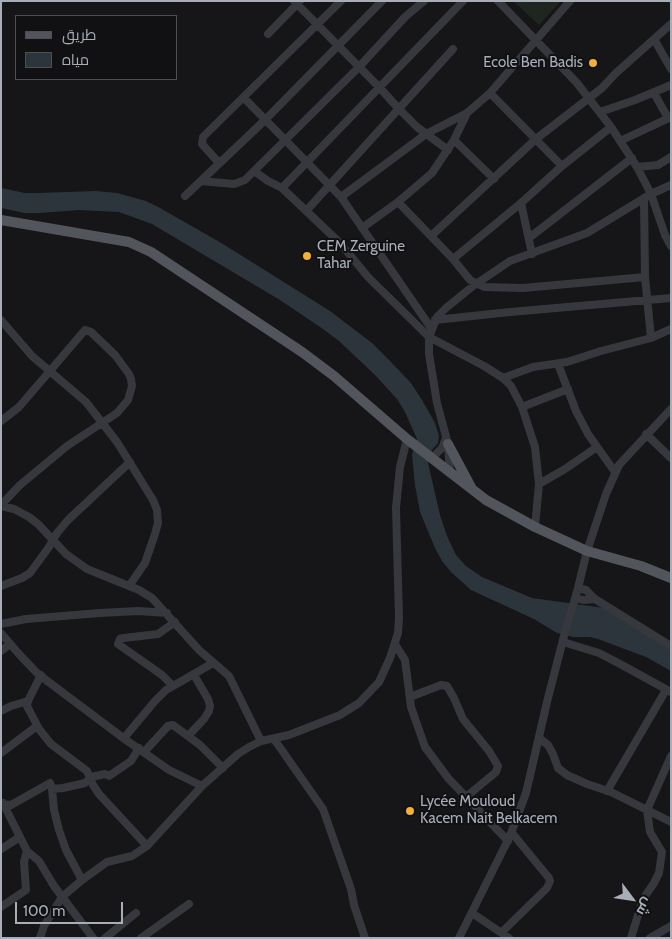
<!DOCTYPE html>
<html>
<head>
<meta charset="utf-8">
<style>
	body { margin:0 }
	#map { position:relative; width:672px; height:939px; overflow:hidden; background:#161618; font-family:Cabin,Cairo,sans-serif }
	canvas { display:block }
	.frame { position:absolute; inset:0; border:2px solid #a8adb8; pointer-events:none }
	.legend { position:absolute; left:15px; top:15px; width:162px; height:65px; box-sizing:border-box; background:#111113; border:1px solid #4d4f55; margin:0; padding:6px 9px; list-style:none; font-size:15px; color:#a8adb8 }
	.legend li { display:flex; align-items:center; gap:10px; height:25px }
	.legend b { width:25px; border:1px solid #4d4f55 }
	.north { position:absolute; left:607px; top:874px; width:50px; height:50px; -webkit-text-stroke:4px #111113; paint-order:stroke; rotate:121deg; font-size:14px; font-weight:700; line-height:20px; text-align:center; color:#a8adb8 }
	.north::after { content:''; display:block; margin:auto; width:18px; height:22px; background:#a8adb8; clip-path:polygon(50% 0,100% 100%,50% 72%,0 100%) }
	.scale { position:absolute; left:15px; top:902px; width:108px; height:22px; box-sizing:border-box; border:2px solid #a8adb8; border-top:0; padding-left:6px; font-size:15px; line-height:18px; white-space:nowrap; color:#a8adb8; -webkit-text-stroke:4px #111113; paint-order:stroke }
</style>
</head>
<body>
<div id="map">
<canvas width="672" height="939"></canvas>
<div class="frame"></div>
<ul class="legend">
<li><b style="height:6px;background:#53555c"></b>طريق</li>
<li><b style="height:14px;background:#2c353c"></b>مياه</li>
</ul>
<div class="north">ش</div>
<div class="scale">100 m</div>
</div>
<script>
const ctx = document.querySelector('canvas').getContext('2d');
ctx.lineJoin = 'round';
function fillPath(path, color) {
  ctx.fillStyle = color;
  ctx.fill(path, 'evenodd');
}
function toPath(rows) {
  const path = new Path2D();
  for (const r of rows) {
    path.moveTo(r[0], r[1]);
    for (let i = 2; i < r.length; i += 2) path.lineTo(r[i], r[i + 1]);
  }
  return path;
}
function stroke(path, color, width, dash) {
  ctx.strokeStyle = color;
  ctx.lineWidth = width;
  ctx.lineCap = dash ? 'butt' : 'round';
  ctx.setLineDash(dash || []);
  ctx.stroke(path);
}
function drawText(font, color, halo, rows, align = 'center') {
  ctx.font = font + ' Cabin,sans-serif';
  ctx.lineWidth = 4;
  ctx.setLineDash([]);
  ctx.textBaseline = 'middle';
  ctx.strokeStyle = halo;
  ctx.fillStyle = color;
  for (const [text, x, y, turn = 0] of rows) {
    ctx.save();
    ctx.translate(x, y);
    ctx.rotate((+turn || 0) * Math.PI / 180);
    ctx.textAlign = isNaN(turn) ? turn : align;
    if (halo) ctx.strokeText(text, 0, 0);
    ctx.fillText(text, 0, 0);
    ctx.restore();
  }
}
fillPath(toPath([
	[513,1,561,1,539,25]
]), '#1e261f');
fillPath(toPath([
	[1,188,25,193,38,193,96,191,117,193,146,201,160,208,223,244,330,311,372,343,390,361,411,383,422,400,435,423,439,436,438,443,432,450,428,463,440,515,447,536,456,555,466,566,482,577,532,598,604,608,671,649,671,671,646,657,598,639,590,637,573,637,557,633,534,619,471,590,451,572,442,561,435,548,420,512,415,485,412,455,417,439,405,412,397,399,374,374,339,341,323,329,280,300,152,224,119,212,79,210,40,213,25,213,1,208]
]), '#2c353c');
stroke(toPath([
	[294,1,379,87,398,108,417,127,448,150],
	[498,1,577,83,611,127,637,167,651,194,665,235,671,246],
	[268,34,300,1],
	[654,39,671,69],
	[490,93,562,166],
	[654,93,668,118],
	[244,98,341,197,431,328],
	[600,112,635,100,671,85],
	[454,140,494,179],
	[620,141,671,117],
	[219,163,202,144,203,137,341,1],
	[637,167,658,165,671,157],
	[254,171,359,67,405,17,424,1],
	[201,181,234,184,245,180,254,171,268,181,282,188,340,243,368,277,429,337,484,366,503,378,511,386,522,407,535,447,539,484,535,527],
	[282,188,463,1],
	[185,196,265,120,382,1],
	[341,197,426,134,467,113,490,93,570,1],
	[644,199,645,277,651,338],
	[398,202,453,259,470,280,484,287,523,288,645,277],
	[521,203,532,254],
	[307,210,453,49],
	[362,228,398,202,432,173,454,140,467,113],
	[431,236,536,139,602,88,616,73,671,24],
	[529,238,632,158],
	[453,259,521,203,562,166,611,127],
	[1,320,32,356,86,402,117,442,153,500,157,510,158,523,155,534,145,563,129,586],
	[435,320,510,312,671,298],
	[558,364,576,411,588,434,615,472],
	[503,378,533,367,567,362,601,351,651,338,671,329],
	[522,407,568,389],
	[1,421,19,407,85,330,91,332,115,355,129,374,131,379,132,386,128,400,117,413,67,446,20,485,1,505],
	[646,434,671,458],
	[432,458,442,448,446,438],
	[450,473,448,444,437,403,429,354,429,337,437,317,446,308,473,286,510,261,587,233,651,194,671,185],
	[539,484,565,469,597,447],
	[1,506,14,509,29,517,38,524,66,554,87,569,139,590,152,598,199,650,229,676,261,741],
	[1,586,22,578,30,573,49,547,57,533,68,520,130,462],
	[578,588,586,590,595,599,671,646],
	[576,598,583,600,595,599],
	[1,624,26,619,100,613,138,611,167,613],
	[1,633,18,653,38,674,126,740,169,770,202,786,238,754,249,747,261,741,289,735,340,715,359,703,379,682,390,658,398,633,399,618,396,508,400,467,407,439],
	[563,642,599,653,622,665,671,692],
	[395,644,405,660,411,707,425,747,448,778,508,841],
	[1,651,10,644],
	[41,675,28,701,27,706,39,729,51,744,87,771,93,785,99,794,147,846],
	[173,686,162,675,118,644,120,639,124,638,158,634,175,622],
	[410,697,441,685,447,686,454,698,463,719,489,751,498,766,496,772,466,797],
	[1,711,11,706,28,701],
	[188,736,204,719,209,711,210,706,208,699,194,675],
	[124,738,155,701,166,690,213,663],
	[539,738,548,745,553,754,558,768,567,775,587,784,611,792,671,822],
	[274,739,323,809,351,889,354,905,365,938],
	[144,752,168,726,173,725,200,745,223,768],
	[1,753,37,726],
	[52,789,54,810,59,830,66,850,82,880],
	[607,791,666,690],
	[3,803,27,851,39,861,54,886,93,938],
	[1,804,11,805,50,783,52,789,63,788,85,783,91,777,105,774,109,776,131,761,139,748],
	[1,849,20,837],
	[1,907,26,890,24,862,27,851],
	[472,913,509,938],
	[502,932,547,888,550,881,549,878,512,833],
	[40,938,44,926,62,897,82,880,107,862,132,856,147,846,202,786],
	[105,938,136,913],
	[141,938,189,904],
	[459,938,510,836,526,793,547,702,564,636,578,588,587,551,606,494,619,465,671,409],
	[631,938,643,899,654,883,659,873,662,852,650,832,647,810,671,756],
	[650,938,671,926]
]), '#37383d', 8);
stroke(toPath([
	[1,220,129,242,151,252,302,352,334,376,407,439,486,500,535,527,587,551,641,566,671,578],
	[448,444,471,487]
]), '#53555c', 10);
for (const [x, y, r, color] of [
	[593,63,5,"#f2b134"],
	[307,256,5,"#f2b134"],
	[410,811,5,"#f2b134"]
]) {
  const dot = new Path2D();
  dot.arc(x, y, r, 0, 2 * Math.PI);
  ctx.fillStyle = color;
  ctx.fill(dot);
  stroke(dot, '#111113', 2);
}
drawText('15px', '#a8adb8', '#111113', [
	["Ecole Ben Badis",583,63,"right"],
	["CEM Zerguine",317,247],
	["Tahar",317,264],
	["Lycée Mouloud",420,802],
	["Kacem Nait Belkacem",420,819]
], 'left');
</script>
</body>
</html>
